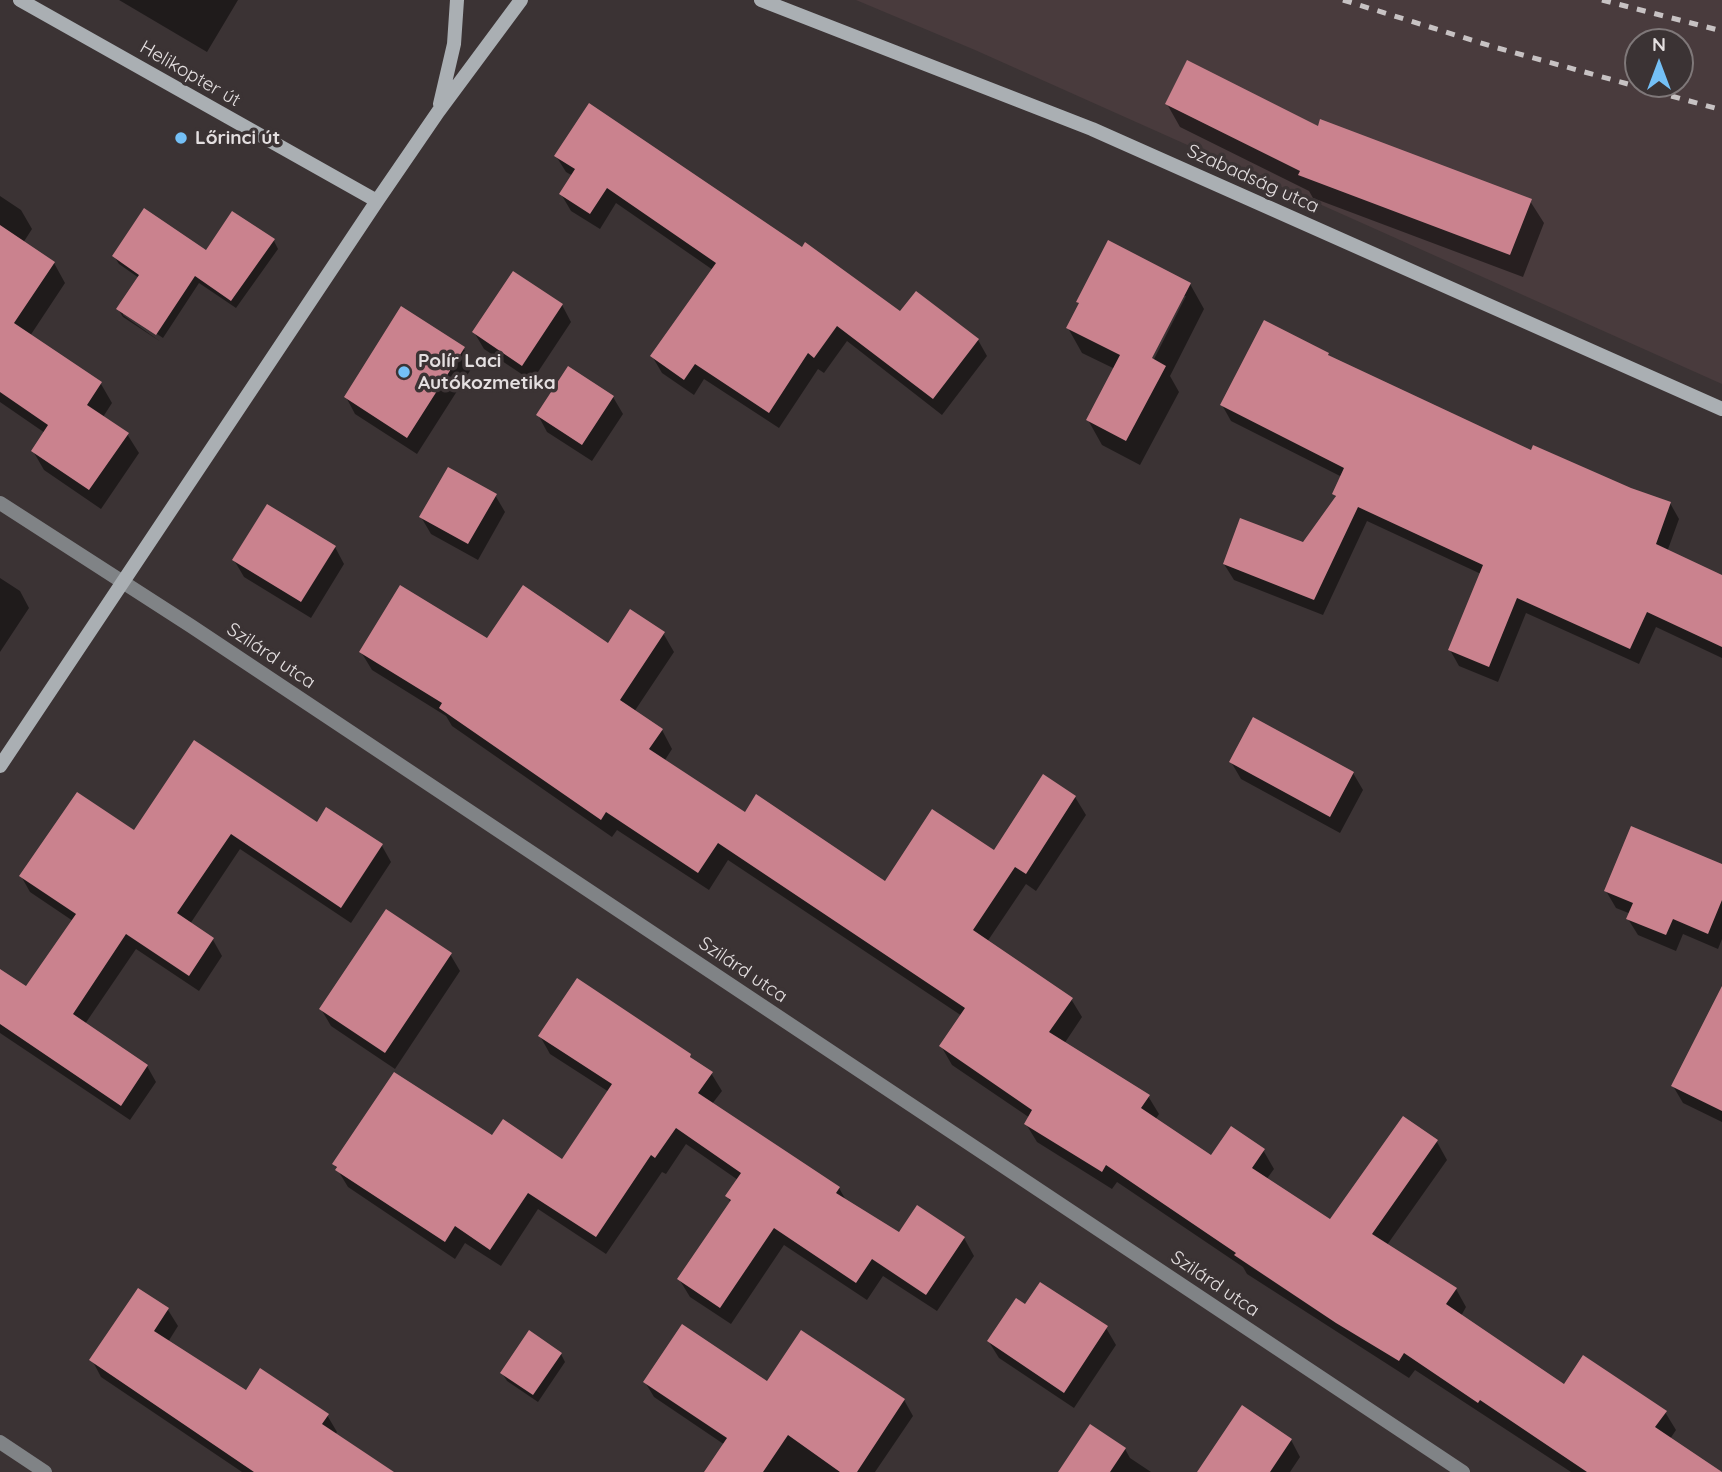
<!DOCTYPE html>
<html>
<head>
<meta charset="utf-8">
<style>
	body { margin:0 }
	#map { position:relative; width:1722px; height:1472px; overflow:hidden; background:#3b3334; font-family:Quicksand,sans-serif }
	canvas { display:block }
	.north { position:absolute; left:1624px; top:28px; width:70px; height:70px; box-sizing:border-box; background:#3b3334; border:2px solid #7f7879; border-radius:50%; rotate:0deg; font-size:19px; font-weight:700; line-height:28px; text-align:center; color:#e4dfe0 }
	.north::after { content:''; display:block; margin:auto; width:24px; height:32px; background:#74c0f6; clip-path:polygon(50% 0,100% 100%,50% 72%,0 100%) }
</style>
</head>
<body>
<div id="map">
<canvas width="1722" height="1472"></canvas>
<div class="north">N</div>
</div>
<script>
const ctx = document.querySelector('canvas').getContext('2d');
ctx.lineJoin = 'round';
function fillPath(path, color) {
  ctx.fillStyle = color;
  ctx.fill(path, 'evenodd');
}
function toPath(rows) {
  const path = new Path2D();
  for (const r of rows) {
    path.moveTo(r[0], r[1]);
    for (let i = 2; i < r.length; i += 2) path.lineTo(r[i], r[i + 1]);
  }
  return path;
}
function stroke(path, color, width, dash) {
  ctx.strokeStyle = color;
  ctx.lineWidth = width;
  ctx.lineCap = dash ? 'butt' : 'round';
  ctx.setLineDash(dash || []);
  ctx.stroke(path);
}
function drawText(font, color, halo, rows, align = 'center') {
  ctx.font = font + ' Quicksand,sans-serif';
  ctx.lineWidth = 7;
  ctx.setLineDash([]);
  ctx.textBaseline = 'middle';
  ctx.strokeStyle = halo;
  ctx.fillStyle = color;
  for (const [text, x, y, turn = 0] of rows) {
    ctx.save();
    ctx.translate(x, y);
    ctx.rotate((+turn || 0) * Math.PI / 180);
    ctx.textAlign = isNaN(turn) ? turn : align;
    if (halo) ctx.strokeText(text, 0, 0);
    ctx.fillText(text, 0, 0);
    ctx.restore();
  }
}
fillPath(toPath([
	[856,0,1722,0,1722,384,975,50],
	[1638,42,1680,42,1680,84,1638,84]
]), '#493b3d');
fillPath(toPath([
	[119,0,238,0,207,52],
	[1167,104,1318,128,1530,201,1544,223,1523,277,1313,198,1309,191,1180,127],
	[556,156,901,313,978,340,987,356,942,415,847,341,824,373,818,369,779,428,704,379,694,395,662,373,652,356,713,270,616,203,600,229,571,211,561,194,573,176,566,172],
	[0,196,21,210,32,229,23,243,54,263,65,283,30,336,101,384,112,403,103,417,127,434,139,453,101,509,44,470,33,451,45,433,0,402],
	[274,241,278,249,236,308,199,283,163,338,123,311,123,315,161,342,123,317,118,309,139,278,119,264,114,256,206,252],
	[1190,284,1204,309,1170,376,1179,392,1140,465,1102,445,1088,420,1115,369,1082,353,1068,328,1080,305,1078,302],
	[1182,296,1186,296,1150,367,1147,365],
	[562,305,571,322,532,381,484,349,474,332],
	[464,349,473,366,417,454,355,414,346,397],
	[1328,354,1330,359,1532,452,1670,503,1679,519,1667,552,1722,577,1722,658,1656,627,1639,664,1526,613,1498,682,1459,666,1450,650,1481,574,1367,521,1323,615,1234,580,1224,564,1304,544,1336,498,1334,494,1342,477,1231,421,1222,405],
	[613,397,623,414,592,461,547,432,538,415],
	[495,495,505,512,478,560,431,534,421,517],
	[335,547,344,564,311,618,244,577,234,560],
	[0,578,20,591,29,608,0,652],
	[663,633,674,652,634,712,662,730,672,749,665,760,746,814,885,883,994,853,1075,797,1086,815,1036,891,1026,884,987,942,1071,999,1082,1017,1064,1044,1148,1096,1159,1114,1155,1120,1211,1158,1263,1150,1274,1169,1266,1180,1330,1222,1437,1142,1447,1160,1387,1245,1456,1289,1466,1307,1461,1316,1564,1386,1665,1412,1676,1430,1670,1439,1719,1472,1571,1472,1415,1370,1409,1378,1247,1274,1243,1267,1117,1182,1112,1189,1037,1142,1026,1124,1030,1118,952,1065,941,1046,962,1016,728,860,709,890,617,830,612,837,452,726,446,716,372,670,361,652,487,640,608,646],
	[1231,762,1353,773,1363,790,1340,833,1241,779],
	[317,824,382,846,391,862,351,923,240,849,190,924,213,940,222,956,199,991,136,949,85,1024,147,1066,156,1082,130,1120,0,1033,0,971,27,989,73,921,30,892,21,876,135,832],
	[1722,866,1722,939,1718,949,1683,934,1676,951,1638,935,1628,919,1631,914,1616,908,1606,891],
	[450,954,460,971,395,1069,331,1026,321,1009],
	[1722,1035,1722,1122,1683,1103,1673,1086],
	[540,1036,690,1056,693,1061,711,1073,722,1091,712,1104,839,1188,847,1202,899,1234,964,1238,974,1256,937,1311,883,1276,867,1300,784,1245,731,1324,690,1297,679,1279,731,1203,727,1196,738,1180,686,1144,666,1174,662,1172,606,1254,538,1209,501,1266,465,1243,455,1259,348,1187,334,1164,493,1138,563,1162,609,1092,550,1054],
	[168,1310,178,1326,168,1342,246,1392,327,1415,337,1432,335,1435,391,1472,242,1472,101,1377,92,1360],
	[1106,1328,1116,1345,1074,1408,999,1358,989,1342],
	[561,1354,565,1362,538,1402,507,1381,502,1373],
	[645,1382,767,1384,904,1400,913,1416,875,1472,707,1472,725,1445,654,1397],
	[1291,1440,1300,1457,1290,1472,1199,1472],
	[1125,1449,1130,1458,1151,1472,1060,1472]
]), '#0007');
fillPath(toPath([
	[1187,60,1318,126,1320,119,1532,199,1510,255,1298,175,1300,171,1165,104],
	[589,103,802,247,805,242,900,311,916,291,979,339,933,399,837,326,814,358,808,353,769,413,695,364,684,380,650,356,716,263,607,188,590,214,559,194,575,169,554,156],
	[144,208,206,250,232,211,275,239,231,301,195,276,156,335,116,309,139,275,112,256],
	[0,225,55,262,14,323,102,382,87,405,129,433,89,490,31,451,48,425,0,392],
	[1108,240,1191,283,1152,358,1166,366,1126,441,1086,420,1120,355,1066,328,1079,303,1076,302],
	[513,271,563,304,522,366,472,332],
	[401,306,465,347,407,438,344,397],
	[1264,320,1329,353,1328,355,1531,450,1533,445,1631,488,1671,502,1656,544,1722,575,1722,647,1647,612,1630,649,1517,598,1489,667,1448,650,1483,565,1358,507,1314,600,1223,564,1240,518,1303,542,1336,496,1332,494,1344,468,1220,405],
	[568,366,614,396,582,445,536,415],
	[448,467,497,494,468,544,419,517],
	[267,504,336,546,301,602,232,560],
	[400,585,487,638,523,585,608,643,630,609,665,632,620,700,663,729,649,749,745,812,756,794,885,881,932,809,994,850,1043,774,1076,796,1026,874,1015,867,973,930,1073,998,1049,1032,1150,1095,1141,1108,1211,1155,1231,1126,1265,1149,1252,1168,1330,1219,1403,1116,1438,1140,1372,1234,1457,1288,1446,1304,1564,1384,1583,1355,1667,1411,1655,1427,1722,1472,1587,1472,1480,1400,1478,1403,1404,1353,1399,1361,1336,1323,1234,1255,1236,1253,1106,1165,1102,1172,1024,1124,1032,1110,939,1046,965,1008,718,843,698,873,606,812,601,820,439,708,442,703,359,652],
	[1253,717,1354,772,1330,817,1229,762],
	[194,740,317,822,326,807,383,844,341,908,231,834,177,913,214,938,189,976,126,934,73,1014,148,1065,121,1106,0,1024,0,969,26,986,76,914,19,876,77,792,134,830],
	[1631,826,1722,864,1722,900,1708,934,1673,919,1666,935,1626,919,1633,903,1604,891],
	[386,909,452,953,385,1053,319,1009],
	[577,978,691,1054,690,1057,713,1072,698,1093,840,1187,836,1193,899,1232,917,1205,965,1237,926,1295,872,1259,856,1283,774,1228,720,1308,677,1279,731,1200,725,1196,741,1173,676,1128,655,1158,651,1155,596,1237,528,1193,490,1250,455,1226,445,1242,335,1170,337,1167,332,1164,394,1072,492,1135,503,1119,562,1159,612,1084,538,1036],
	[1722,986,1722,1111,1671,1086],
	[1040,1282,1108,1326,1064,1393,987,1341,1016,1298,1025,1304],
	[138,1288,169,1308,154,1331,246,1390,260,1368,329,1414,322,1424,394,1472,254,1472,89,1360],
	[682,1324,767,1381,801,1330,905,1399,857,1472,840,1472,788,1435,763,1472,704,1472,727,1438,643,1382],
	[529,1330,562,1353,533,1395,500,1373],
	[1242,1405,1292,1439,1270,1472,1197,1472],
	[1090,1424,1126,1448,1110,1472,1058,1472]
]), '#ca828e');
stroke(toPath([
	[0,503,191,626,1463,1472],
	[0,1442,45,1472]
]), '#808386', 14);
stroke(toPath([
	[20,0,377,201],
	[761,0,1092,129,1722,409],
	[440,104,454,44,457,0],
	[0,766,377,201,438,112,521,0]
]), '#aaafb3', 14);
stroke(toPath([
	[1343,0,1494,47,1722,110],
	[1602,0,1722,31]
]), '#c7c2c3', 5, [9, 9]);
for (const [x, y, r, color] of [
	[181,138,7,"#74c0f6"],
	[404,372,7,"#74c0f6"]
]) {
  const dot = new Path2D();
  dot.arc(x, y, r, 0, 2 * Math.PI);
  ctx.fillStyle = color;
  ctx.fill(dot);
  stroke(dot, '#3b3334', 2.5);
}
drawText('19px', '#e4dfe0', '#3b3334', [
	["Helikopter út",190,74,30],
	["Szabadság utca",1253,179,24],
	["Szilárd utca",271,656,34],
	["Szilárd utca",743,970,34],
	["Szilárd utca",1215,1284,34]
]);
drawText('bold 19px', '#e4dfe0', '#3b3334', [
	["Lőrinci út",195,138],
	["Polír Laci",418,361],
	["Autókozmetika",418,383]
], 'left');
</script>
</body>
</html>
